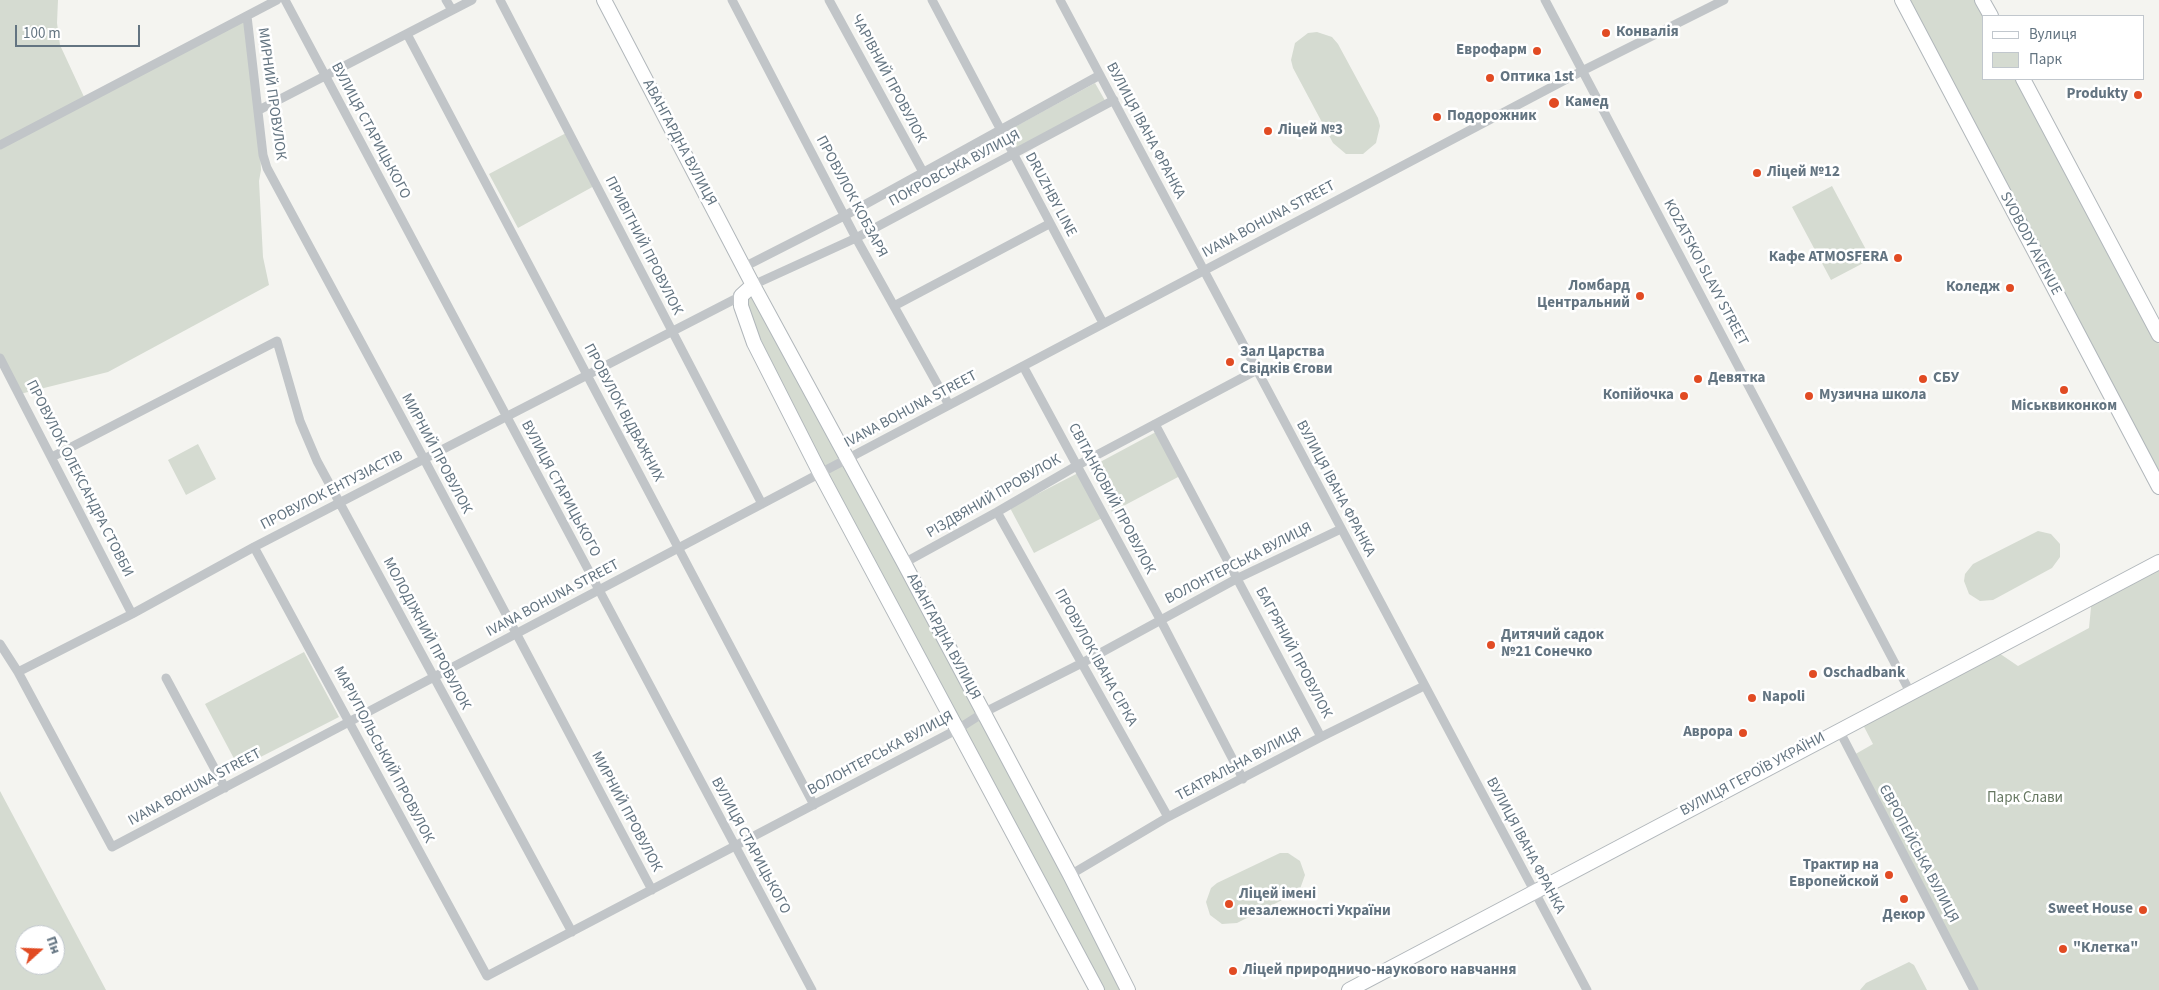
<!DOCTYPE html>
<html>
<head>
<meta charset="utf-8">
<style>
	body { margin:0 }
	#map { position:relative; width:2159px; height:990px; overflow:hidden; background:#f4f4f0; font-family:"Source Sans 3",sans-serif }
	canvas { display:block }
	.legend { position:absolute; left:1982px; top:15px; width:162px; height:65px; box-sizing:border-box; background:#fff; border:1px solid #c1c7cd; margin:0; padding:6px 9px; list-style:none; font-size:15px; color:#637481 }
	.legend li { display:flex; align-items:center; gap:10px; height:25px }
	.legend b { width:25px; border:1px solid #c1c7cd }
	.north { position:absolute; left:15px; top:925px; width:50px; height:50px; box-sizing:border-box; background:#fff; border:1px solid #c1c7cd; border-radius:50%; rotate:70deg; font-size:14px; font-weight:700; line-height:20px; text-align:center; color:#637481 }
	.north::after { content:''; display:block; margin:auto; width:18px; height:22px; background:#e14b23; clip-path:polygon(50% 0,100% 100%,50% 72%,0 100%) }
	.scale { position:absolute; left:15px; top:25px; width:125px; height:22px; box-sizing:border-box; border:2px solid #637481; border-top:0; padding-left:6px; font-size:15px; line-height:18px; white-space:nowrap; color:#637481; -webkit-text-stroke:4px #fff; paint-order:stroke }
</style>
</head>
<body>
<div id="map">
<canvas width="2159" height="990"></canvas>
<ul class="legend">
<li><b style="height:6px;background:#fff"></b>Вулиця</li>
<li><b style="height:14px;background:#d5dbd1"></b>Парк</li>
</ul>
<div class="north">Пн</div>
<div class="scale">100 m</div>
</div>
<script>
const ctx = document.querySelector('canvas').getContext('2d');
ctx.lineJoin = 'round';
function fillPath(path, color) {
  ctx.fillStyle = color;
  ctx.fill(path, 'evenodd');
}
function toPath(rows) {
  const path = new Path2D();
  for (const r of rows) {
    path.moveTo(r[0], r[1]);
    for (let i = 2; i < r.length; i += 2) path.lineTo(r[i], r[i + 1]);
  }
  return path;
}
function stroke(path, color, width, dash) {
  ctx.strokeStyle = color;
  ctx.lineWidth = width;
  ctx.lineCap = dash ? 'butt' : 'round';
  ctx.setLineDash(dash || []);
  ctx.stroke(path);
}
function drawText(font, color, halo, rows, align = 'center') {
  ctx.font = font + ' "Source Sans 3",sans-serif';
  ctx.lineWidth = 5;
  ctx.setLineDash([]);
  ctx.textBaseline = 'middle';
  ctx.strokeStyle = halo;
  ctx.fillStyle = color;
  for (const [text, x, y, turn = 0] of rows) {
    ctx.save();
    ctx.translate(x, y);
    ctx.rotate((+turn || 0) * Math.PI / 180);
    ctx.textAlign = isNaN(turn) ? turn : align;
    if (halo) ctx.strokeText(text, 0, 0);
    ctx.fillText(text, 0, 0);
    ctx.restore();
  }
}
fillPath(toPath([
	[0,0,58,0,57,23,60,45,85,99,0,145],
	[1906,0,1977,0,1986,16,1983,16,1983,79,2019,79,2159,344,2159,480],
	[245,21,260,147,261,170,259,181,263,257,269,285,108,372,16,395,0,366,0,147],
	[1317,32,1332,37,1338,44,1378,118,1380,126,1376,143,1363,154,1346,154,1333,143,1293,68,1291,60,1295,43,1308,33],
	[1095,83,1107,104,1018,153,1009,135,1009,130],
	[568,132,596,185,518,228,489,174],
	[1832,186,1871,259,1831,280,1792,207],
	[753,285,1128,990,1097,990,754,343,741,296],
	[1156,432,1180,476,1112,512,1089,468],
	[198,444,216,479,186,495,168,460],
	[1080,472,1102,518,1034,553,1010,508],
	[2038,531,2051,534,2060,544,2060,557,2052,568,1993,600,1980,601,1969,594,1964,581,1965,574,1973,564],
	[2159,563,2159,990,1974,990,1852,756,1873,744,1860,719,1993,649,2018,666,2089,628,2092,597],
	[304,652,339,717,239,768,205,704],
	[0,791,106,990,0,990],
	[25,935,55,935,55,965,25,965],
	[1280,853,1288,853,1300,861,1305,875,1300,889,1294,894,1237,923,1222,924,1210,915,1206,902,1211,888,1217,883],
	[1909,962,1914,965,1927,990,1860,990,1866,983]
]), '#d5dbd1');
const secondary = toPath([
	[604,0,753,285,741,296,741,306,754,343,820,473,1097,990],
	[1902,0,2159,487],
	[1982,0,1991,16],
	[2023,79,2159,335],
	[753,285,904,563,1070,875,1128,990],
	[1349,990,2159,562]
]);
stroke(secondary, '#b1b7bb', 16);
stroke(toPath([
	[285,0,812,990],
	[446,0,452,10],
	[500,0,762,504],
	[732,0,856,238,949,405],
	[829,0,923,172],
	[932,0,1103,323],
	[1060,0,1587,990],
	[1545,0,1910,692],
	[247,16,263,155,267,168,424,459,652,890],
	[407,34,814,805],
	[259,110,472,0],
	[0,145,277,0],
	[744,267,846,215,1100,75],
	[753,285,856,238,1114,100],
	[894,306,1049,224],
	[0,358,132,614],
	[1023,366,1160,619,1243,779],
	[1155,424,1321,737],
	[52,457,277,341,300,421,317,461,572,932],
	[997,512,1168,817],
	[254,547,487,976,958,729,983,713,1082,663,1238,578,1341,529],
	[904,563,997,512,1078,465,1257,370],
	[0,644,18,672,112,847,1582,71,1724,0],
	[18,672,132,614,254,547,424,459,741,296],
	[166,678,225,788],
	[1839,730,1974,990],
	[1070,875,1168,817,1321,737,1424,686]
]), '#c1c5c8', 9);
stroke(secondary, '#fff', 14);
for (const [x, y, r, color] of [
	[1606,33,5,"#e14b23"],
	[1537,51,5,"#e14b23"],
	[1490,78,5,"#e14b23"],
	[2138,95,5,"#e14b23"],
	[1554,103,6,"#e14b23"],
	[1437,117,5,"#e14b23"],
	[1268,131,5,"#e14b23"],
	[1757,173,5,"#e14b23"],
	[1898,258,5,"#e14b23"],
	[2010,288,5,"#e14b23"],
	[1640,296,5,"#e14b23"],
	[1230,362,5,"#e14b23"],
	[1698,379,5,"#e14b23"],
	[1923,379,5,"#e14b23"],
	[2064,390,5,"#e14b23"],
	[1684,396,5,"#e14b23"],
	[1809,396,5,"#e14b23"],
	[1491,645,5,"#e14b23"],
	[1813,674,5,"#e14b23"],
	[1752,698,5,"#e14b23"],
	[1743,733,5,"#e14b23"],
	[1889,875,5,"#e14b23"],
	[1904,899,5,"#e14b23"],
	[1229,904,5,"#e14b23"],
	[2143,910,5,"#e14b23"],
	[2063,949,5,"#e14b23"],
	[1233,971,5,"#e14b23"]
]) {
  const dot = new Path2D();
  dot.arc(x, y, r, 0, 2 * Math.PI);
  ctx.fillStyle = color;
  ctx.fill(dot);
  stroke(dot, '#fff', 2);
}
drawText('bold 15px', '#637481', '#fff', [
	["Конвалія",1616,33],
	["Еврофарм",1527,51,"right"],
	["Оптика 1st",1500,78],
	["Produkty",2128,95,"right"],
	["Камед",1565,103],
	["Подорожник",1447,117],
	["Ліцей №3",1278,131],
	["Ліцей №12",1767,173],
	["Кафе ATMOSFERA",1888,258,"right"],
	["Ломбард",1630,287,"right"],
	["Центральний",1630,304,"right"],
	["Коледж",2000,288,"right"],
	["Зал Царства",1240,353],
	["Свідків Єгови",1240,370],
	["Девятка",1708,379],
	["СБУ",1933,379],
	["Копійочка",1674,396,"right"],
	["Музична школа",1819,396],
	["Міськвиконком",2064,407,"center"],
	["Дитячий садок",1501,636],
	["№21 Сонечко",1501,653],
	["Oschadbank",1823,674],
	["Napoli",1762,698],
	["Аврора",1733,733,"right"],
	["Трактир на",1879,866,"right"],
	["Европейской",1879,883,"right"],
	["Ліцей імені",1239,895],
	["незалежності України",1239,912],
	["Sweet House",2133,910,"right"],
	["Декор",1904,916,"center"],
	["\"Клетка\"",2073,949],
	["Ліцей природничо-наукового навчання",1243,971]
], 'left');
drawText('15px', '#637481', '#fff', [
	["ЧАРІВНИЙ ПРОВУЛОК",888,79,62],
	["МИРНИЙ ПРОВУЛОК",271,94,82],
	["ВУЛИЦЯ СТАРИЦЬКОГО",370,131,62],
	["ВУЛИЦЯ ІВАНА ФРАНКА",1145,131,62],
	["АВАНГАРДНА ВУЛИЦЯ",679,143,62],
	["ПОКРОВСЬКА ВУЛИЦЯ",955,169,-28],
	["DRUZHBY LINE",1050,195,62],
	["ПРОВУЛОК КОБЗАРЯ",851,197,62],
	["IVANA BOHUNA STREET",1269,220,-28],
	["SVOBODY AVENUE",2030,244,62],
	["ПРИВІТНИЙ ПРОВУЛОК",643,246,63],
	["KOZATSKOI SLAVY STREET",1705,273,62],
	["IVANA BOHUNA STREET",911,410,-28],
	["ПРОВУЛОК ВІДВАЖНИХ",623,413,62],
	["МИРНИЙ ПРОВУЛОК",436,454,62],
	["ПРОВУЛОК ОЛЕКСАНДРА СТОВБИ",79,479,63],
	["ВУЛИЦЯ СТАРИЦЬКОГО",560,489,62],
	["ВУЛИЦЯ ІВАНА ФРАНКА",1335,489,62],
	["ПРОВУЛОК ЕНТУЗІАСТІВ",332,491,-27],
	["РІЗДВЯНИЙ ПРОВУЛОК",994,497,-30],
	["СВІТАНКОВИЙ ПРОВУЛОК",1111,499,62],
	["ВОЛОНТЕРСЬКА ВУЛИЦЯ",1239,564,-27],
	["IVANA BOHUNA STREET",553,599,-28],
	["МОЛОДІЖНИЙ ПРОВУЛОК",426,634,62],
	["АВАНГАРДНА ВУЛИЦЯ",943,637,62],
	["БАГРЯНИЙ ПРОВУЛОК",1293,653,62],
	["ПРОВУЛОК ІВАНА СІРКА",1095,658,61],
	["ВОЛОНТЕРСЬКА ВУЛИЦЯ",881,754,-28],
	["МАРІУПОЛЬСЬКИЙ ПРОВУЛОК",383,755,62],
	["ТЕАТРАЛЬНА ВУЛИЦЯ",1239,765,-28],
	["ВУЛИЦЯ ГЕРОЇВ УКРАЇНИ",1753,775,-28],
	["IVANA BOHUNA STREET",195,788,-28],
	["МИРНИЙ ПРОВУЛОК",626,812,62],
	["ВУЛИЦЯ СТАРИЦЬКОГО",750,846,62],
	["ВУЛИЦЯ ІВАНА ФРАНКА",1525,846,62],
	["ЄВРОПЕЙСЬКА ВУЛИЦЯ",1918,854,62]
]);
drawText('15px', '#677862', '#fff', [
	["Парк Слави",2025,799]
]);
</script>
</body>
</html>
